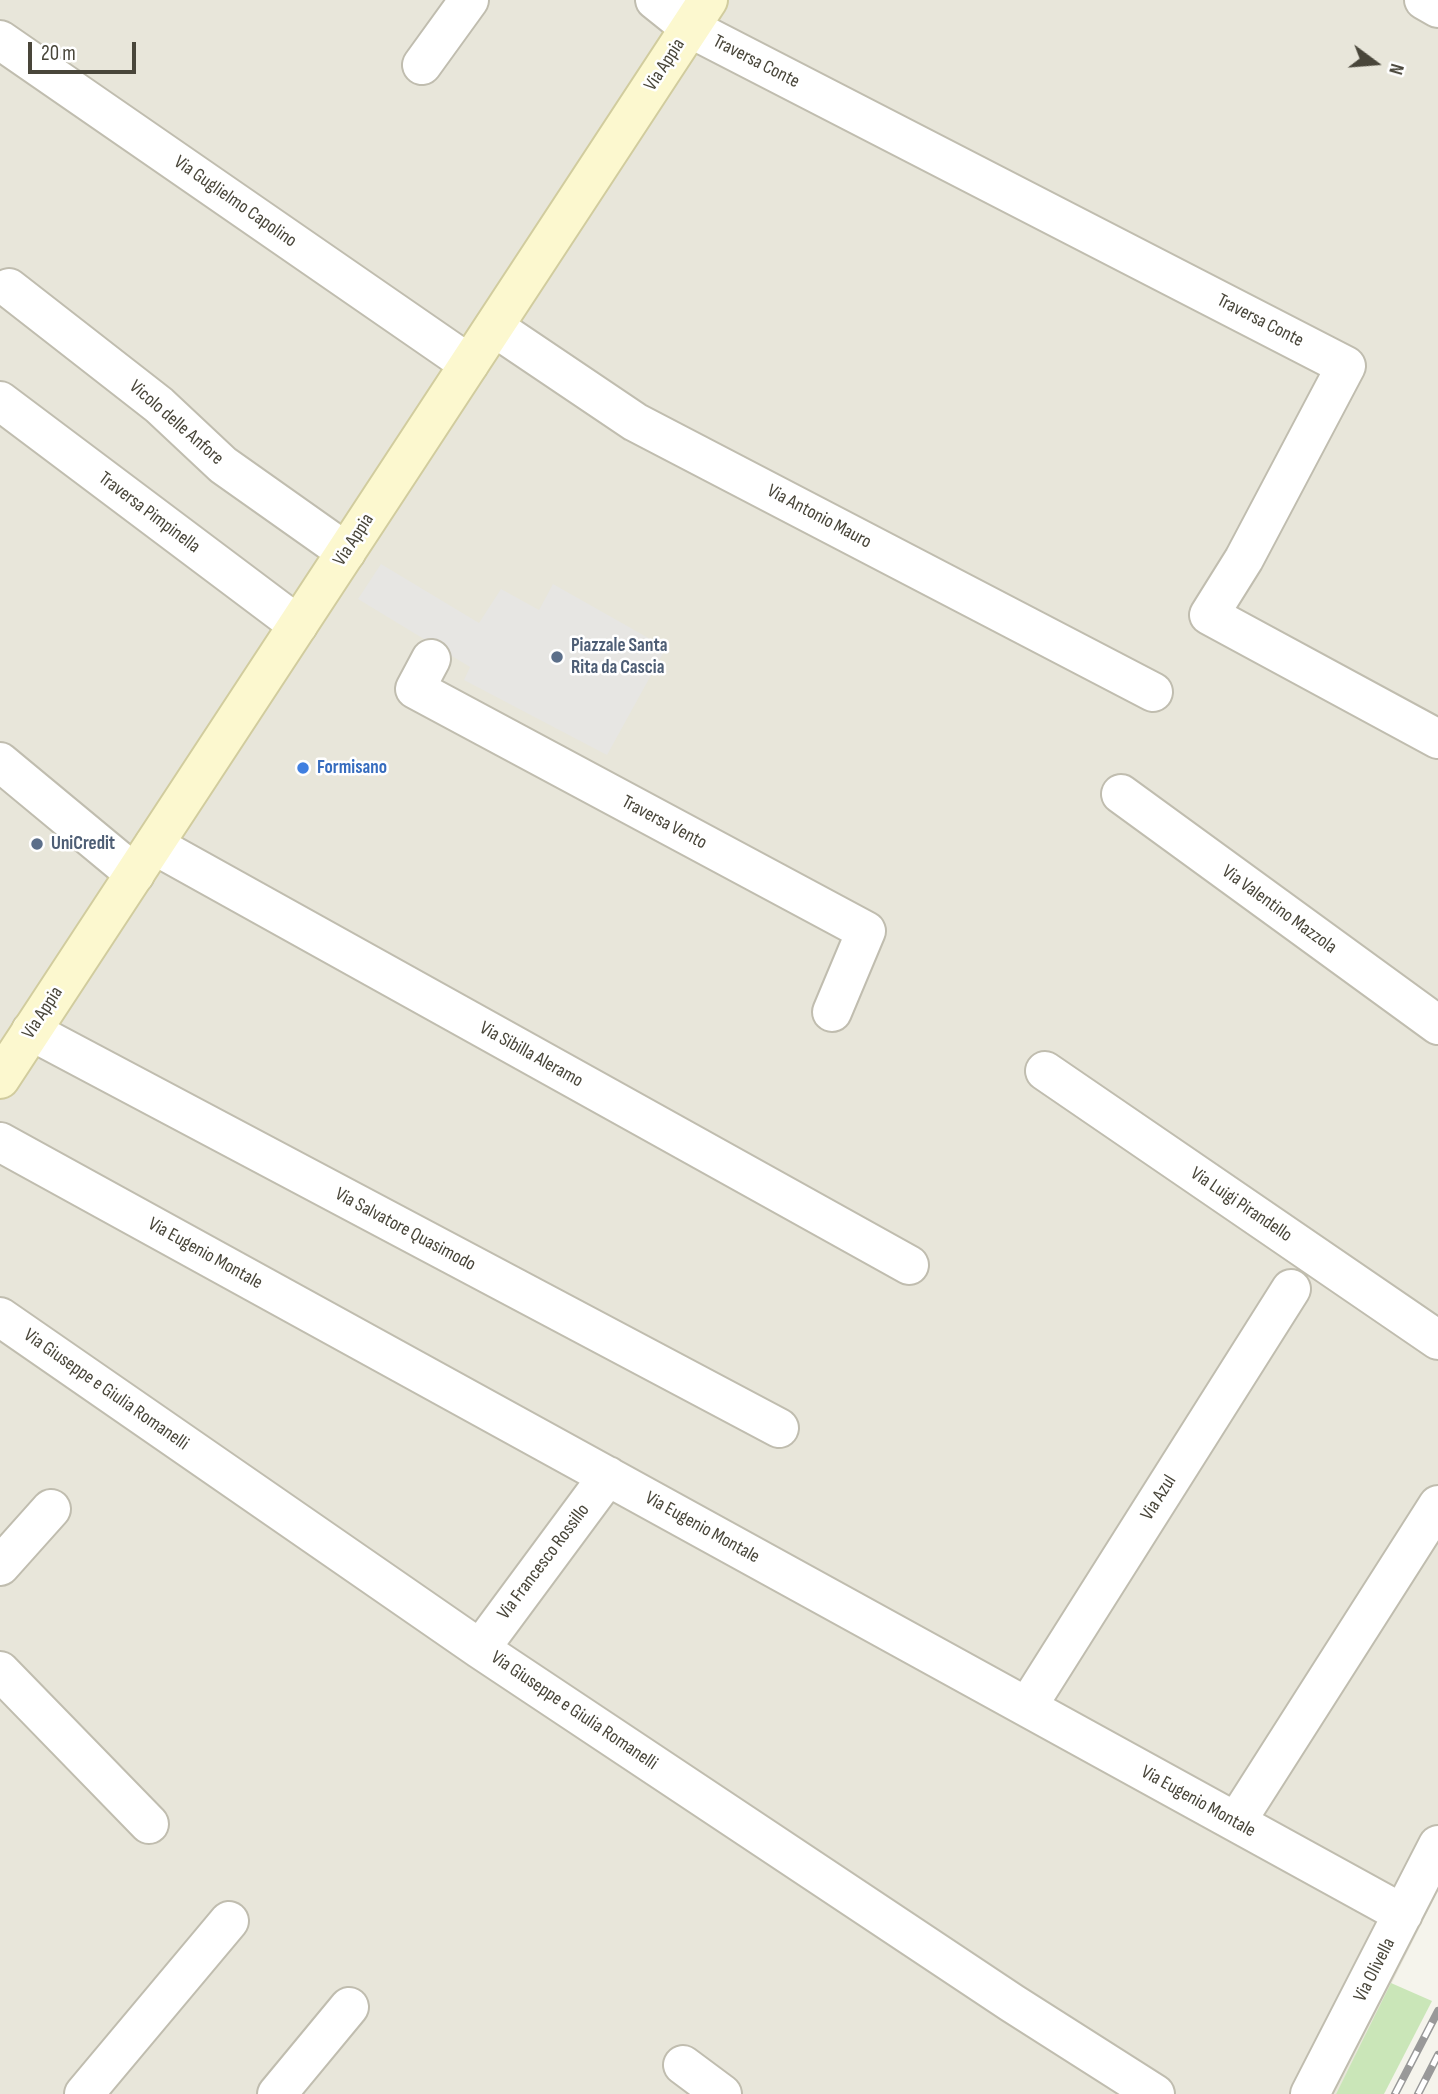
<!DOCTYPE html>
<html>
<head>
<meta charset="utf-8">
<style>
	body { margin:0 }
	#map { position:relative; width:1438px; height:2094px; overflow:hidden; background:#f5f4ec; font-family:"Sofia Sans Condensed",sans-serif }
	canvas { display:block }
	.north { position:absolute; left:1340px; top:28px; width:70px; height:70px; -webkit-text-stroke:5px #fff; paint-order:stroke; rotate:106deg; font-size:19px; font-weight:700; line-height:28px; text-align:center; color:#49463a }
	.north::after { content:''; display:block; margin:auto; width:24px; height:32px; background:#49463a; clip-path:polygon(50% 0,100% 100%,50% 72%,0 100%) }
	.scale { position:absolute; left:28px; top:42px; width:108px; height:32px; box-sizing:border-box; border:4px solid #49463a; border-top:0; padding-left:9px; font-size:21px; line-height:24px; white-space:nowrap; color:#49463a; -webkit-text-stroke:5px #fff; paint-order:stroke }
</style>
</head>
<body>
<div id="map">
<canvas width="1438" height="2094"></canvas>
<div class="north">N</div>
<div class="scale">20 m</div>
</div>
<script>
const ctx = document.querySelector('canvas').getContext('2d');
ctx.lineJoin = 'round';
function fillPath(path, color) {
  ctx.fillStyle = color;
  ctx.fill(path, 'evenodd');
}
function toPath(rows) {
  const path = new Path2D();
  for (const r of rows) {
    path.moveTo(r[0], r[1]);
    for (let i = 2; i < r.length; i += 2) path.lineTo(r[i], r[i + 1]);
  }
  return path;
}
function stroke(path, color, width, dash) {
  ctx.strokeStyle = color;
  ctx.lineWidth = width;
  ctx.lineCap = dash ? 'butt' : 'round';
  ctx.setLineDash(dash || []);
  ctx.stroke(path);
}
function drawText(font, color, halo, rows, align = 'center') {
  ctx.font = font + ' "Sofia Sans Condensed",sans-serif';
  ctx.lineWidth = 5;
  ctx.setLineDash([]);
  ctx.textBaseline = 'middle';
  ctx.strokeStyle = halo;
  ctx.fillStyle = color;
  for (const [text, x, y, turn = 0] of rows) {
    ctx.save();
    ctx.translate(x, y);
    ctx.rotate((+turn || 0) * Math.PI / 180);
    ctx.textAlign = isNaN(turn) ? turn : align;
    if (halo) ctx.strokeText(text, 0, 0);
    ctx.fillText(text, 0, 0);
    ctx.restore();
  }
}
fillPath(toPath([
	[0,0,1438,0,1438,1891,1336,2094,0,2094]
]), '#e8e6da');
fillPath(toPath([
	[1391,1983,1432,2001,1384,2094,1336,2094]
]), '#cae6b8');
fillPath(toPath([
	[381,564,479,623,501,589,539,610,553,584,666,648,607,755,464,680,470,667,358,599]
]), '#e7e6e3');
const minor = toPath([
	[655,0,690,28,1346,366,1244,559,1209,615,1438,739],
	[1424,0,1438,8],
	[0,40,469,364],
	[422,65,469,0],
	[9,288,159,405,223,465,346,552],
	[494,327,635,422,1153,692],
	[0,401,298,625],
	[431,659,415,689,866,931,832,1012],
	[0,762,135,874],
	[1121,794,1438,1025],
	[154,845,909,1265],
	[31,1031,779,1428],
	[1045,1071,1438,1340],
	[0,1142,1403,1914],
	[0,1317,480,1649,1012,2003,1155,2094],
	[0,1566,51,1509],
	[480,1649,608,1476],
	[0,1671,149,1824],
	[1027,1707,1291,1289],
	[1236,1822,1438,1505],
	[683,2065,722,2094],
	[84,2094,229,1921],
	[277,2094,349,2007],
	[1310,2094,1438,1845]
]);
const secondary = toPath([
	[0,1079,708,0]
]);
stroke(minor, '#c0bdaf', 42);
stroke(secondary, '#d1cc9e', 42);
stroke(minor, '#fff', 38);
stroke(secondary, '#fcf8cf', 38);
const rail = toPath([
	[1395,2094,1438,2011],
	[1418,2094,1438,2055]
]);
stroke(rail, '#999', 8);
stroke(rail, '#fff', 5, [16]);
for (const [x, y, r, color] of [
	[557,657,7,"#5c6f8a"],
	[303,768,7,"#3f7fe0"],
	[37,844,7,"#5c6f8a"]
]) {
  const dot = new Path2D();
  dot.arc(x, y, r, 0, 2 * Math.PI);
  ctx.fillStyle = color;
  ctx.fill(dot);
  stroke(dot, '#fff', 2.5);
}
drawText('19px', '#49463a', '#fff', [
	["Traversa Conte",756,62,27],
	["Via Appia",665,65,-57],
	["Via Guglielmo Capolino",235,202,35],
	["Traversa Conte",1260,321,27],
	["Vicolo delle Anfore",176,423,41],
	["Traversa Pimpinella",149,513,37],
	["Via Antonio Mauro",819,517,28],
	["Via Appia",354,540,-57],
	["Traversa Vento",664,823,28],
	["Via Valentino Mazzola",1279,910,36],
	["Via Appia",43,1013,-57],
	["Via Sibilla Aleramo",531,1055,29],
	["Via Luigi Pirandello",1241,1205,34],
	["Via Salvatore Quasimodo",405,1230,28],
	["Via Eugenio Montale",205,1254,29],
	["Via Giuseppe e Giulia Romanelli",106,1390,35],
	["Via Azul",1159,1498,-58],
	["Via Eugenio Montale",702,1528,29],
	["Via Francesco Rossillo",544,1562,-53],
	["Via Giuseppe e Giulia Romanelli",574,1711,34],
	["Via Eugenio Montale",1198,1802,29],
	["Via Olivella",1375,1970,-63]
]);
drawText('bold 19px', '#4e5e75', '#fff', [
	["Piazzale Santa",571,646],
	["Rita da Cascia",571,668],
	["UniCredit",51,844]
], 'left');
drawText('bold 19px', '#366cbe', '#fff', [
	["Formisano",317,768]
], 'left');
</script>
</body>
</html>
